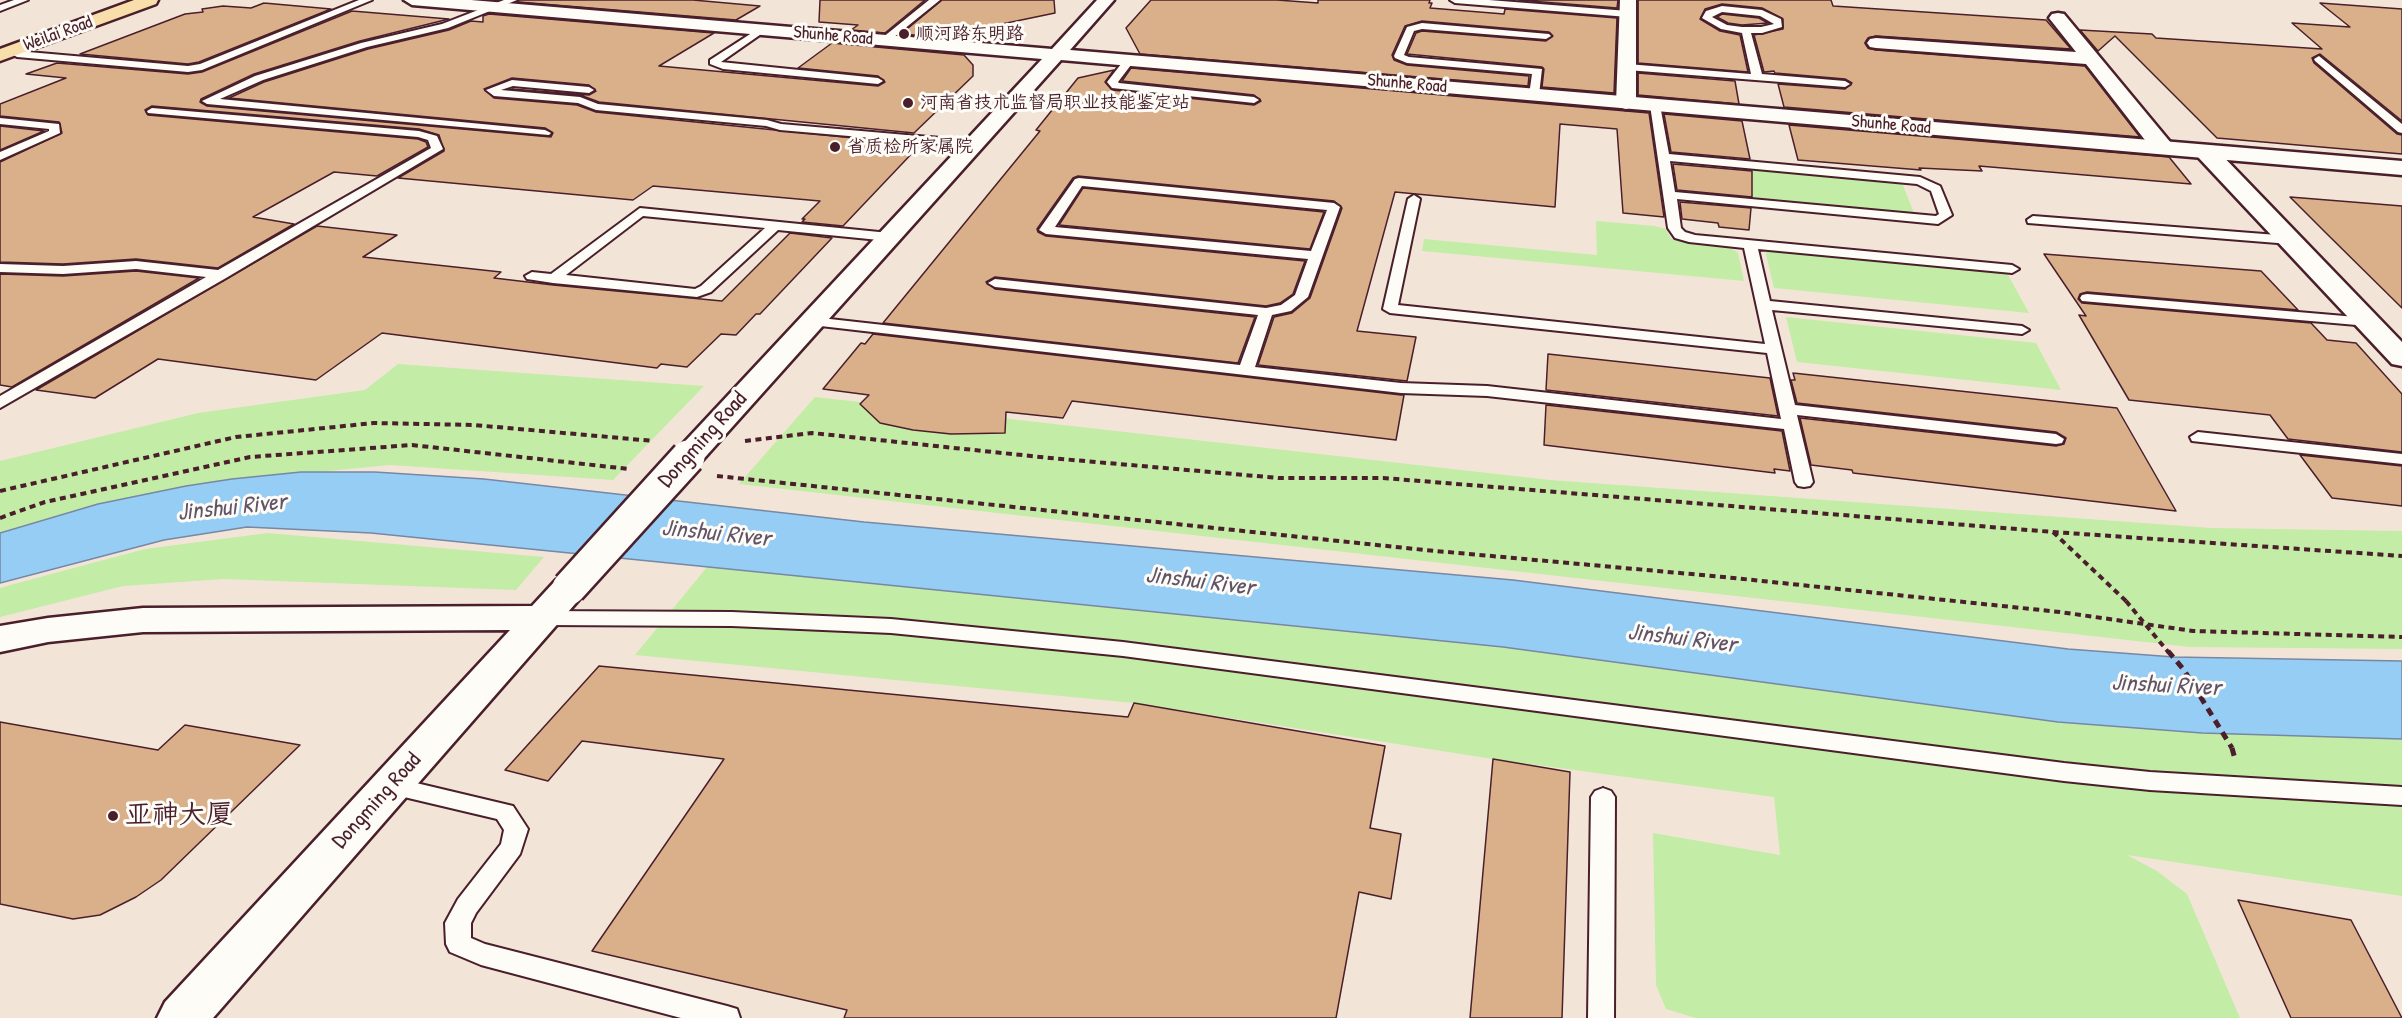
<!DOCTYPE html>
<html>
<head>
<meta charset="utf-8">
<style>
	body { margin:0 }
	canvas { display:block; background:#f2e5d7 }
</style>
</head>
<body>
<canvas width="2402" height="1018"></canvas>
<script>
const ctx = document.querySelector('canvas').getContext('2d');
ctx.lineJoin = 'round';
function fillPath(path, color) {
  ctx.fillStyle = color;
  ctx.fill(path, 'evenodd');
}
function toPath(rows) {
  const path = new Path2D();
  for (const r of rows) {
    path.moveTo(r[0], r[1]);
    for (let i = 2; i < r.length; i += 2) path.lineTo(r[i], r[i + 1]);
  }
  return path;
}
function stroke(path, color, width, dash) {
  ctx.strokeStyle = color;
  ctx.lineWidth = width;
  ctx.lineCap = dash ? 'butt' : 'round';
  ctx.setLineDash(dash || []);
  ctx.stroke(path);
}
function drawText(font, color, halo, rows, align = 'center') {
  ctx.font = font + ' "Patrick Hand","LXGW WenKai TC",sans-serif';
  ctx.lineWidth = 6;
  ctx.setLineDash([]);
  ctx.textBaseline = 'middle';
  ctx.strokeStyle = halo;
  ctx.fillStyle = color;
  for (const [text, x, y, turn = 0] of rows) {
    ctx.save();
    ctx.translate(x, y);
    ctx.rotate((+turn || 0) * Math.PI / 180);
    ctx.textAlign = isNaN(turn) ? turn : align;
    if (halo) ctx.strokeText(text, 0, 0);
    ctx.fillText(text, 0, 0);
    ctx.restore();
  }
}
fillPath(toPath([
	[1684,163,1902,183,1914,213,1687,191],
	[1596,221,1655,226,1666,229,1671,239,1728,246,1738,253,1744,281,1422,251,1424,239,1597,255],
	[1765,250,2007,273,2029,313,1774,288],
	[1786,317,2036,343,2061,390,1797,362],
	[398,364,704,386,613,480,390,465,204,483,0,533,0,461,198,413,365,390],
	[815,397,1550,480,2212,528,2402,531,2402,649,2190,647,739,484],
	[268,533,544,557,516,590,224,579,123,586,0,617,0,588,14,584,145,549],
	[707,567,1503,647,2058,722,2202,733,2402,739,2402,896,2127,855,2157,871,2187,894,2240,1018,1696,1018,1666,1009,1656,985,1653,833,1780,855,1774,797,1493,759,1134,703,635,655]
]), '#c3eca7');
const water = toPath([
	[301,472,375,472,484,479,864,522,1513,580,2068,649,2174,657,2402,661,2402,739,2202,733,2058,722,1503,647,371,533,247,527,164,540,0,583,0,533,98,504,186,486,232,479,301,472]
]);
fillPath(water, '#96cdf5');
stroke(water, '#7887a4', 1.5);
const building = toPath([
	[519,0,693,0,760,6,736,20,518,2,519,0],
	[820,0,925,0,885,33,851,30,858,25,819,22,820,0],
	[942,0,1054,0,1055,13,949,35,951,38,901,34,942,0],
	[1151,0,1277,0,1318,3,1318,0,1430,0,1429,3,1432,3,1430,8,1504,14,1505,9,1617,18,1614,93,1542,87,1544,69,1542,67,1407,54,1416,33,1422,31,1546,41,1553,36,1549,32,1422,21,1405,26,1392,55,1394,60,1407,65,1529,76,1528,86,1140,54,1126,28,1151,0],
	[1518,0,1618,0,1617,8,1518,0],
	[1638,0,1831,0,1833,6,2046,20,2071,49,1876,36,1868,38,1865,43,1868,48,1876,50,2085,66,2140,137,1784,107,1778,84,1845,89,1852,83,1845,79,1775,73,1774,71,1764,72,1754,35,1783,29,1783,19,1762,8,1722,4,1705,9,1700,19,1720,31,1740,35,1748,72,1638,63,1638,0],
	[264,3,331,9,199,62,188,64,80,54,185,14,203,12,202,9,223,6,251,8,264,3],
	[2320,3,2402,9,2402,121,2320,54,2312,58,2314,63,2397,134,2402,135,2402,154,2217,138,2115,36,2098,51,2080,30,2152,34,2156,38,2322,49,2292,23,2350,27,2320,3],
	[352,11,449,19,360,41,254,74,201,99,200,102,207,106,551,137,553,133,545,128,229,98,264,82,368,49,449,30,471,21,483,22,483,16,489,14,714,33,659,66,878,86,885,82,878,76,798,68,832,43,964,55,973,65,973,76,914,133,599,102,580,95,512,89,589,95,596,91,589,85,512,78,484,89,494,98,577,105,596,112,904,143,901,146,918,147,843,226,802,222,805,219,802,219,820,201,653,186,633,200,398,178,444,151,439,135,419,129,152,106,145,110,148,115,418,139,426,142,428,147,377,176,334,172,253,217,294,224,218,268,136,259,63,264,0,262,0,162,62,133,59,122,0,116,0,104,66,78,26,74,57,63,188,74,202,72,352,11],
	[1722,14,1759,18,1768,23,1742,25,1728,23,1717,17,1722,14],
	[1131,68,1649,113,1664,217,1623,213,1617,129,1560,124,1555,207,1395,192,1357,331,1416,337,1407,381,1258,365,1274,317,1292,313,1310,298,1342,208,1334,201,1078,176,1073,178,1037,229,1038,232,1046,236,1305,261,1293,294,1280,303,1266,306,995,277,986,282,995,289,1255,317,1238,363,883,323,1040,131,1036,130,1078,78,1114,70,1105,82,1112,90,1254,105,1261,101,1254,95,1122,81,1131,68],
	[1638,73,1735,81,1739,104,1638,95,1638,73],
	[1664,114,1742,121,1750,159,1671,152,1664,114],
	[1789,125,2169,157,2191,184,1979,166,1982,171,1919,168,1921,170,1798,160,1789,125],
	[0,126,44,131,0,150,0,126],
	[1673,164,1752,171,1752,197,1677,190,1673,164],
	[1083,188,1324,212,1310,249,1059,225,1083,188],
	[2290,197,2402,206,2402,308,2326,233,2290,197],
	[1680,202,1751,208,1749,230,1719,227,1718,223,1682,219,1680,202],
	[317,226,397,235,363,257,501,272,494,278,553,285,722,301,790,233,832,238,760,314,756,314,736,335,721,334,687,367,661,364,657,368,382,333,316,380,158,359,95,398,36,390,317,226],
	[2044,254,2261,271,2298,310,2087,292,2080,294,2078,299,2082,303,2311,323,2327,340,2356,343,2402,394,2402,452,2288,439,2270,415,2129,400,2079,315,2086,316,2044,254],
	[136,271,199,278,12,387,0,385,0,274,63,276,136,271],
	[873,334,1401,395,1404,395,1396,440,1072,401,1063,418,1006,412,1005,433,951,434,913,430,880,423,860,404,869,395,823,389,861,343,865,344,873,334],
	[1548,354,1770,378,1778,416,1546,390,1548,354],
	[1793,373,2117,408,2176,511,1853,473,1852,470,1811,465,1800,418,2056,446,2064,444,2066,438,2056,432,1797,403,1791,380,1795,380,1793,373],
	[1546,405,1782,431,1790,471,1774,469,1775,473,1544,445,1546,405],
	[2300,455,2402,466,2402,506,2332,498,2300,455],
	[599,666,1128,717,1134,703,1385,746,1370,828,1401,834,1391,899,1359,892,1336,1018,844,1018,847,1010,592,951,724,759,582,741,548,781,505,770,599,666],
	[0,722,158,750,185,725,300,745,161,880,136,897,100,915,73,919,0,904,0,722],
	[1493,759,1570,772,1562,1018,1470,1018,1493,759],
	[2238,900,2351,920,2402,1018,2291,1018,2238,900]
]);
fillPath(building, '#dab08b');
stroke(building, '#4a1f2b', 1.5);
const lane = toPath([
	[14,0,28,0,0,11,0,5,14,0],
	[359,0,372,0,202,70,188,72,17,57,12,54,17,51,188,66,200,64,359,0],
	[504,0,517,0,448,28,367,47,263,80,220,99,545,130,551,133,549,135,207,104,202,101,255,76,361,43,442,24,504,0],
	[929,0,940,0,888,42,882,42,882,38,929,0],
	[1450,0,1489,0,1628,11,1633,14,1628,17,1455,3,1450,0],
	[1722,6,1762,10,1781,19,1782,27,1762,33,1751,33,1762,74,1845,81,1850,84,1845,87,1627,70,1622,67,1627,64,1751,74,1742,33,1721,29,1702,18,1706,11,1722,6],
	[1722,12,1760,16,1774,24,1761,27,1742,27,1727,25,1712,17,1722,12],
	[1422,23,1549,34,1551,36,1546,39,1422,29,1414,31,1404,55,1409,57,1542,69,1539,95,1534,98,1529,95,1532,74,1407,63,1395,58,1394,56,1407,27,1422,23],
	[761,27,764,28,764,32,721,62,878,78,883,81,878,84,723,69,710,64,710,60,761,27],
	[2319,56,2402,124,2402,133,2398,132,2315,61,2314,59,2319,56],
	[1129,58,1134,61,1118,82,1119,83,1254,97,1259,100,1254,103,1112,88,1107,82,1125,59,1129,58],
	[512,80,589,87,594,90,589,93,513,86,501,90,580,97,598,104,767,120,781,124,975,141,981,144,975,147,780,130,766,126,596,110,578,103,494,96,486,90,512,80],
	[1655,102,1660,105,1669,154,1920,177,1940,186,1952,215,1938,224,1677,199,1681,228,1685,232,1695,235,2012,265,2019,269,2012,273,1758,249,1770,301,2022,326,2029,330,2022,334,1772,310,1795,405,2056,434,2064,439,2062,443,2056,444,1797,415,1813,482,1810,486,1804,487,1798,486,1795,482,1784,429,1487,396,1401,393,812,325,805,321,812,317,1240,365,1258,315,995,287,988,283,995,279,1266,308,1281,305,1295,295,1308,259,1046,234,1039,230,1075,179,1079,178,1334,203,1340,207,1308,297,1291,311,1272,315,1255,367,1401,383,1487,386,1781,419,1767,353,1390,313,1383,309,1408,199,1414,195,1420,199,1398,305,1765,344,1744,248,1689,242,1675,238,1668,228,1650,105,1655,102],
	[1670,161,1917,184,1931,191,1939,214,1936,216,1675,192,1670,161],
	[1082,186,1327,210,1311,251,1055,227,1082,186],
	[152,108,419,131,437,136,443,149,226,278,0,408,0,396,206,277,136,269,63,274,0,272,0,264,63,266,136,261,218,270,431,148,428,140,418,137,148,113,147,111,152,108],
	[0,118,59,124,60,133,0,160,0,152,49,131,49,129,0,124,0,118],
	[640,208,889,233,896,237,889,241,778,230,711,292,697,297,553,283,527,279,525,276,532,272,551,274,640,208],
	[643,216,765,228,701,286,695,289,566,275,643,216],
	[2033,216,2290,236,2297,240,2290,244,2028,223,2027,220,2033,216],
	[2087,294,2368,318,2375,322,2368,326,2082,301,2080,298,2082,295,2087,294],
	[2198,432,2402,454,2402,464,2192,441,2190,437,2198,432],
	[542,611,732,612,891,619,1123,642,2064,763,2150,772,2402,787,2402,805,2150,790,2064,781,1123,656,891,633,732,626,542,625,535,623,532,618,535,613,542,611],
	[391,777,513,806,528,829,520,854,476,913,471,923,471,938,485,944,727,1006,737,1009,740,1018,681,1018,481,965,450,952,446,944,445,923,458,899,501,844,504,830,497,819,383,792,380,786,383,780,391,777],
	[1603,788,1611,791,1615,797,1614,1018,1588,1018,1591,797,1595,791,1603,788]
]);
const street = toPath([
	[1620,0,1636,0,1636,103,1633,107,1626,109,1619,107,1616,103,1620,0],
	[2058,13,2064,14,2171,143,2174,148,2171,153,2163,154,2155,153,2086,64,1876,48,1870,47,1867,43,1870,39,1876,38,2076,52,2049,18,2052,14,2058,13],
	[2206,146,2214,147,2402,342,2402,366,2392,364,2198,157,2195,152,2198,147,2206,146]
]);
const secondary = toPath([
	[404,0,471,0,1052,49,1097,0,1114,0,1070,50,2402,161,2402,175,1061,60,699,464,688,466,677,464,672,457,677,450,1042,59,412,5,404,0],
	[569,576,582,580,587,588,582,596,213,1018,157,1018,165,1002,510,630,143,632,48,642,0,652,0,626,48,618,143,608,532,606,556,580,569,576]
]);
const primary = toPath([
	[134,0,158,0,156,4,0,61,0,49,134,0]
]);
stroke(lane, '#4a1f2b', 4);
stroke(street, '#4a1f2b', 5);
stroke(secondary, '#4a1f2b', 5);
stroke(primary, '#4a1f2b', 5);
stroke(toPath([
	[745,441,812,433,1050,458,1279,478,1383,478,2053,532,2402,556],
	[717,476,1425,550,1724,577,2060,612,2193,631,2402,637],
	[0,491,236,437,374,423,474,425,654,441],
	[0,518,45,502,250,457,412,445,629,469],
	[2053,532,2126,601]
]), '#4a1f2b', 4, [6, 4.5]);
stroke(toPath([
	[2232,748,2235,759]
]), '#4a1f2b', 5, [8, 6]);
fillPath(lane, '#fdfcf7');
fillPath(street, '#fdfcf7');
fillPath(secondary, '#fdfcf7');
fillPath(primary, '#f8deab');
const secondaryBridge = toPath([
	[569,588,688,457]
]);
stroke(secondaryBridge, '#4a1f2b', 38, []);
stroke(toPath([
	[2126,601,2169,653]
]), '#4a1f2b', 4, [6, 4.5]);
stroke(toPath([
	[2168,651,2184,670,2232,748]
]), '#4a1f2b', 5, [8, 6]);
stroke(secondaryBridge, '#fdfcf7', 33);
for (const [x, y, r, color] of [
	[904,34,6,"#4a1f2b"],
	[908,103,6,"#4a1f2b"],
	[835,147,6,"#4a1f2b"],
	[113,816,6,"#4a1f2b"]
]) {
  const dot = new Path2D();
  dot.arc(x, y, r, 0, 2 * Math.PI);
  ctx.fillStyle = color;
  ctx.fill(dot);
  stroke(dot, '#fdfcf7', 2);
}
drawText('18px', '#4a1f2b', '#fdfcf7', [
	["Weilai Road",58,34,-20],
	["Shunhe Road",833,36,5],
	["Shunhe Road",1407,84,5],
	["Shunhe Road",1891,125,5]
]);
drawText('18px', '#4a1f2b', '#fdfcf7', [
	["顺河路东明路",916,34],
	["河南省技术监督局职业技能鉴定站",920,103],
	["省质检所家属院",847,147]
], 'left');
drawText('22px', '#4a1f2b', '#fdfcf7', [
	["Dongming Road",703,440,-48],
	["Dongming Road",377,801,-48]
]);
drawText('italic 24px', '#615368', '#fdfcf7', [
	["Jinshui River",232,508,-6],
	["Jinshui River",716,534,6],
	["Jinshui River",1200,582,7],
	["Jinshui River",1682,639,7],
	["Jinshui River",2166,686,3]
]);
drawText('27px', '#4a1f2b', '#fdfcf7', [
	["亚神大厦",125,816]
], 'left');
</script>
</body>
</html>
